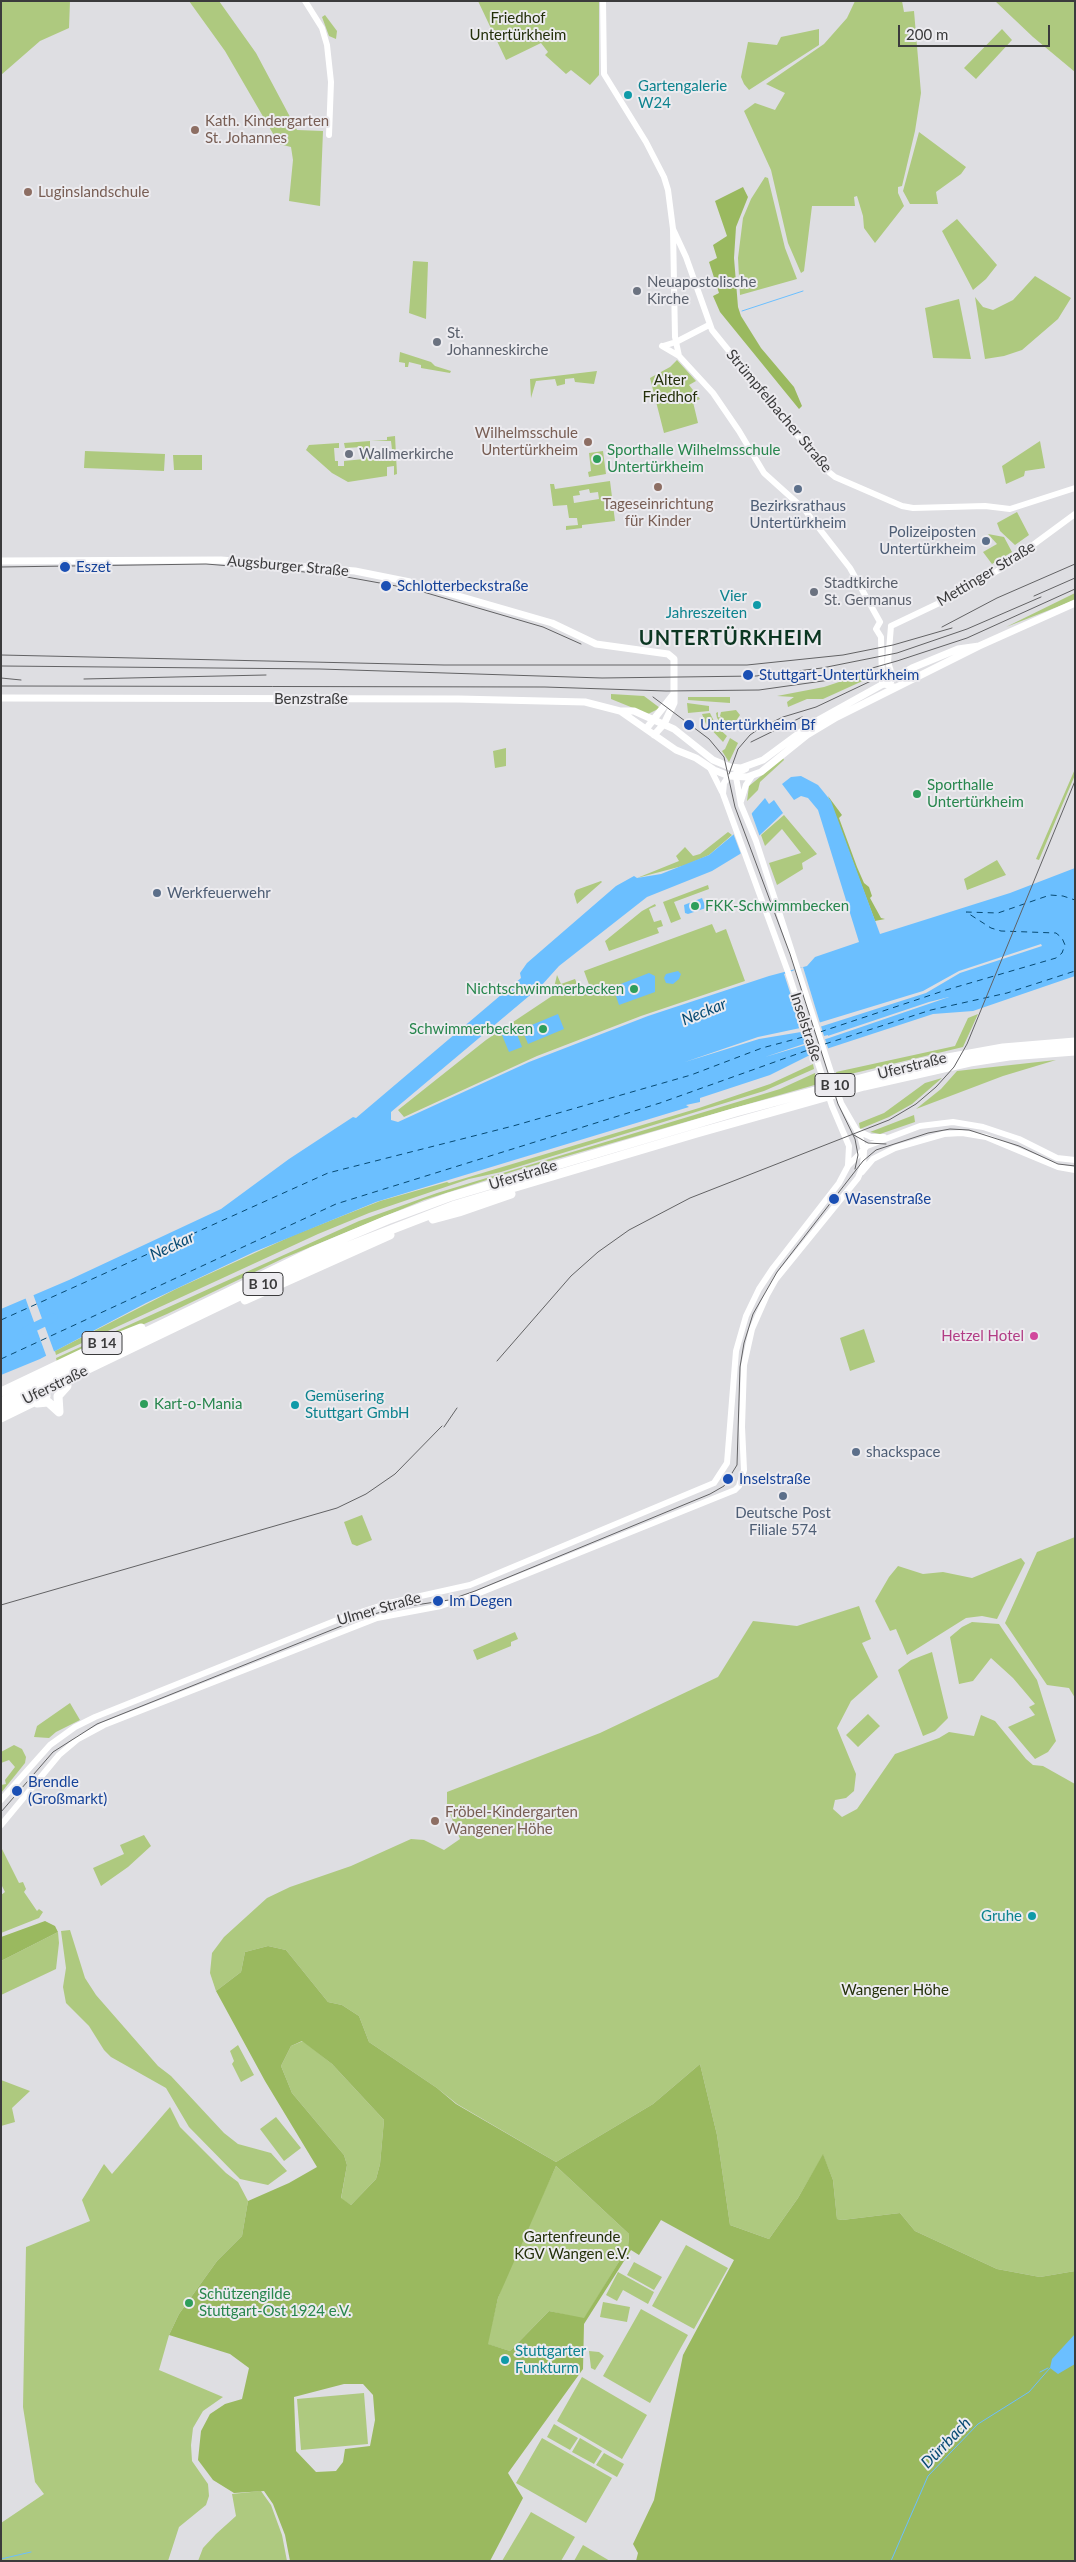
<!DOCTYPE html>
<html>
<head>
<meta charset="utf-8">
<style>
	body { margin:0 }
	#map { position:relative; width:1076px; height:2562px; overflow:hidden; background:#dedee2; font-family:Lato,sans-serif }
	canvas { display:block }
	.frame { position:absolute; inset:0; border:2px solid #3b3b3c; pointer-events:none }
	.scale { position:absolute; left:898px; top:25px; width:152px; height:22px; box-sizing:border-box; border:2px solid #3b3b3c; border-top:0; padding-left:6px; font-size:15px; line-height:18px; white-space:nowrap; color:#3b3b3c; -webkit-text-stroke:4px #ecebef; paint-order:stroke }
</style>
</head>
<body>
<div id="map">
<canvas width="1076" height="2562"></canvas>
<div class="frame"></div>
<div class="scale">200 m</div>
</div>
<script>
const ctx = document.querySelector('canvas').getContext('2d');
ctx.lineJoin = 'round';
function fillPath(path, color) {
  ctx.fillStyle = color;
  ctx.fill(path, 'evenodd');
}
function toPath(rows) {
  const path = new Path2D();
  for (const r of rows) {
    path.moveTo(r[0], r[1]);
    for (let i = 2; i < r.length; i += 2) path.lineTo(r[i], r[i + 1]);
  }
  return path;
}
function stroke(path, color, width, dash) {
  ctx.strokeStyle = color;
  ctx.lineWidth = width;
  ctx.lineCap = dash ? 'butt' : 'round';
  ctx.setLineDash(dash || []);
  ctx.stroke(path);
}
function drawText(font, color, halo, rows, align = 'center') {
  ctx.font = font + ' Lato,sans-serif';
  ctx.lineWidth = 4;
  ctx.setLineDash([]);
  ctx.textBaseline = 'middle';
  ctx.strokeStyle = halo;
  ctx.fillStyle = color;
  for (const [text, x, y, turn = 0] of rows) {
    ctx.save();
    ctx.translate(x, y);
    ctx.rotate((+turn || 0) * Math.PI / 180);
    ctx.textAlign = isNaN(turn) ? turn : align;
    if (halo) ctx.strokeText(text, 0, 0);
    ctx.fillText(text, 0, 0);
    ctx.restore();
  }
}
fillPath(toPath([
	[1,1,70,1,69,28,40,41,1,75],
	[189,1,219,1,256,53,297,130,323,131,320,206,289,201,293,160,291,147,279,144,225,51],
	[478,1,599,1,599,75,590,85,571,70,566,74,545,55,548,52,541,43,506,60],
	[855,1,902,1,904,12,914,11,921,93,915,131,902,186,898,187,898,193,904,206,875,243,864,228,863,216,857,196,854,197,855,206,812,206,804,271,801,273,788,243,771,170,744,111,755,103,775,110,785,93,766,84,824,44,847,18],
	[995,1,1075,1,1075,72,1033,37],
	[325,15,337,31,336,39,329,36,322,17],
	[819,29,819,45,749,90,744,84,741,77,748,42,777,45,781,37],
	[1002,29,1012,40,976,79,964,68],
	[919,132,966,167,961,174,936,192,938,204,910,204,903,191],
	[765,177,768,178,785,248,797,279,740,295,738,258,743,218,751,199],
	[957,219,997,265,986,279,973,290,942,231],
	[413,261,428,262,426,319,409,313],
	[1035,276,1071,298,1058,319,1022,350,1004,356,985,359,975,297,983,307,993,310,1013,300],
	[959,299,971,359,933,358,925,308],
	[400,352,431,362,435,366,451,371,450,373,421,368,421,365,409,362,408,367,405,367,405,363,399,362],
	[677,360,696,381,689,385,700,399,693,402,698,423,664,433,650,378,670,367],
	[597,371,594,384,575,382,574,378,565,379,565,384,557,386,555,379,536,381,531,398,530,379],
	[395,436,397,474,394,475,394,466,387,467,387,476,348,482,332,473,306,450,309,445,339,443,339,448,334,448,335,461,338,461,338,466,344,466,344,461,364,459,363,447,345,448,344,443,370,441,370,449,375,450,376,457,393,458,391,441,371,441,387,440,387,437],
	[1040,441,1045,468,1025,471,1024,476,1006,484,1002,466],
	[85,451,165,454,164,471,84,468],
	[603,451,606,474,589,477,588,472,591,471,589,453],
	[173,455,202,455,202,470,174,470],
	[610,481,612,497,607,498,608,505,613,505,615,521,582,525,582,528,566,530,566,526,578,525,577,518,569,518,567,505,553,506,550,484,554,484,555,489],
	[589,489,590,493,598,492,599,499,574,503,573,496,580,495,579,491],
	[1017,512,1029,535,1015,545,1000,531,997,523],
	[988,534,1004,537,1012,552,992,564,983,552,997,544],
	[1075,593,1075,600,1006,627,1069,596],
	[875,670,867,679,823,699,807,699,788,707,787,702,794,697,777,696,824,687],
	[611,694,644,696,660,708,648,714,611,699],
	[688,697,730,697,730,703,688,700],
	[687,703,709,706,709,711,688,713],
	[736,710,740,715,730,730,721,723,717,718,716,713,718,712,718,717,722,718,720,716,721,712],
	[710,713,717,727,727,736,723,742,706,724,702,714],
	[730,738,738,743,729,762,722,751,725,749],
	[506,748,506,766,495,768,493,751],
	[783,758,784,760,760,782,758,790,747,801,749,786],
	[1075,769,1075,775,1055,822,1039,860,1036,859],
	[784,815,817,854,802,863,803,869,777,885,769,863,801,853,782,829,765,846,761,835],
	[728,832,732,835,709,855,686,865,637,878,679,861,676,856,685,847,693,856,700,854],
	[997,860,1006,875,967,890,964,879],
	[601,881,602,882,577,904,574,894,576,890],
	[708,885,709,889,674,902,681,919,671,923,663,902],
	[655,904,656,906,649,909,654,922,661,920,663,926,657,928,659,933,609,951,605,941,642,911],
	[712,924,716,933,726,929,745,981,641,1016,537,1056,404,1117,398,1110,486,1040,552,996,557,975,561,984,575,979,582,995,591,990,584,971],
	[978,1014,963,1047,838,1077,836,1072,955,1046,968,1018],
	[1056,1060,1003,1076,916,1109,941,1089,957,1071],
	[813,1064,814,1069,764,1091,501,1172,469,1179,369,1213,318,1234,56,1355,55,1351,176,1289,294,1235,380,1201,447,1182,449,1183,699,1108,770,1084],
	[815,1073,818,1084,518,1170,424,1200,284,1258,167,1314,57,1362,56,1358,359,1221,437,1193,780,1089],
	[942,1078,912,1104,889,1117,860,1129,859,1123,884,1113,925,1083],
	[914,1115,915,1122,880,1134,870,1132],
	[864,1329,875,1362,850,1371,840,1338],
	[362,1515,372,1540,357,1546,352,1544,344,1522],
	[1075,1537,1075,1698,1069,1688,1047,1685,1005,1623,1037,1552],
	[1021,1558,1025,1563,997,1619,982,1616,966,1618,907,1655,896,1629,890,1631,875,1601,889,1577,898,1566,923,1574,943,1572,972,1578],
	[859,1606,871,1639,862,1643,878,1677,851,1701,837,1728,856,1774,854,1791,846,1798,835,1800,833,1809,842,1817,857,1809,895,1754,939,1738,949,1732,974,1736,981,1715,995,1721,1026,1759,1033,1765,1043,1766,1075,1784,1075,2271,1040,2277,997,2269,915,2231,900,2213,842,2220,837,2219,833,2180,823,2155,798,2198,769,2239,730,2225,717,2135,700,2064,653,2104,556,2162,457,2104,437,2088,369,2042,359,2016,342,2005,328,2002,286,1950,268,1946,245,1952,241,1972,216,1991,210,1973,212,1953,224,1937,267,1898,290,1887,351,1866,411,1839,424,1840,444,1850,460,1839,447,1806,447,1792,600,1733,718,1677,753,1621,797,1626],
	[972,1622,999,1624,1037,1680,1056,1741,1048,1752,1035,1759,1008,1727,1035,1715,1029,1707,1035,1704,1013,1678,991,1658,973,1681,959,1684,950,1637,962,1627],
	[515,1632,518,1639,511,1642,511,1646,477,1660,473,1650],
	[932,1652,948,1718,935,1731,923,1736,898,1670,911,1660],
	[70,1703,80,1720,56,1732,49,1738,34,1737,37,1726],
	[868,1714,880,1726,858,1747,846,1735],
	[14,1745,22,1749,26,1757,25,1763,1,1793,1,1785,6,1784,5,1780,15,1767,9,1760,1,1763,1,1752],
	[144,1835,151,1846,128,1867,101,1886,93,1868,124,1854,120,1845],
	[1,1847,19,1883,23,1882,26,1889,24,1892,37,1911,39,1909,43,1912,39,1918,1,1933,1,1895,5,1892,1,1884],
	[70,1930,85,1978,96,1995,158,2066,171,2076,224,2133,238,2144,271,2153,287,2171,268,2185,240,2179,189,2127,166,2088,111,2057,104,2050,89,2026,66,2003,63,1987,66,1968,61,1931],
	[58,1932,59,1943,56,1969,1,1995,1,1961],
	[303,2041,332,2064,384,2120,380,2164,376,2179,351,2205,341,2199,347,2165,344,2155,292,2093,281,2066,291,2046],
	[238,2045,254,2075,241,2082,232,2064,234,2061,230,2051],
	[1,2080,30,2091,12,2108,15,2122,1,2126],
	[170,2107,180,2127,226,2173,238,2182,248,2201,242,2236,217,2261,179,2314,169,2335,159,2370,223,2397,203,2411,193,2428,191,2445,192,2461,208,2484,209,2496,206,2505,179,2527,168,2561,1,2561,1,2523,44,2494,35,2482,23,2407,26,2247,90,2221,82,2200,104,2164,112,2174],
	[276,2117,301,2148,284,2161,260,2129],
	[556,2166,629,2234,628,2247,584,2319,549,2311,510,2351,487,2344,498,2298,510,2266],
	[686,2245,728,2268,694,2329,652,2306],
	[634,2262,662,2277,654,2290,627,2275],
	[618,2272,654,2292,648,2304,623,2290,617,2301,606,2295],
	[603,2302,630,2307,627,2322,600,2317],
	[641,2309,688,2335,650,2403,603,2376],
	[589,2351,599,2352,604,2356,595,2370,591,2368],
	[582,2377,647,2415,622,2459,557,2421],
	[364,2393,368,2444,301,2450,297,2399],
	[554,2424,578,2438,570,2450,547,2437],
	[542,2438,612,2478,586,2523,516,2483],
	[580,2438,602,2451,594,2464,572,2452],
	[604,2453,624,2464,617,2477,596,2465],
	[261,2491,271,2505,282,2535,287,2561,198,2561,203,2548,216,2534,236,2516,232,2494],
	[531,2512,575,2537,561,2561,502,2561],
	[583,2545,610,2561,574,2561]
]), '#aec97f');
fillPath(toPath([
	[743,187,748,197,736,227,734,258,738,307,741,316,761,348,794,387,802,406,799,409,720,312,713,296,719,293,709,262,717,258,713,245,727,236,715,201],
	[828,796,842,815,839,818,857,867,864,883,869,887,872,896,870,898,881,918,885,919,875,921],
	[45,1921,55,1926,58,1932,1,1961,1,1937],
	[268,1946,286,1950,328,2002,342,2005,359,2016,369,2042,437,2088,456,2104,556,2162,653,2104,700,2064,717,2135,730,2225,769,2239,798,2198,823,2154,833,2180,837,2219,842,2220,900,2213,915,2231,997,2269,1040,2277,1075,2271,1075,2561,636,2561,638,2553,633,2544,654,2500,683,2355,734,2260,661,2220,639,2255,631,2250,584,2324,583,2369,508,2473,523,2498,490,2561,290,2561,285,2535,273,2504,264,2491,234,2493,213,2480,198,2460,201,2431,210,2414,225,2404,242,2399,249,2368,230,2354,169,2335,179,2314,217,2261,242,2236,248,2201,289,2183,317,2167,265,2081,216,1991,241,1972,245,1952],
	[302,2041,332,2064,384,2120,380,2164,376,2179,351,2205,341,2198,347,2165,344,2155,292,2093,281,2066,291,2046],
	[556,2166,629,2234,628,2247,584,2318,549,2311,510,2351,488,2344,498,2298],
	[344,2384,363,2384,373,2395,375,2420,370,2446,345,2449,343,2462,336,2471,316,2472,296,2451,294,2397]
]), '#9ab95f');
fillPath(toPath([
	[801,776,818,785,831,801,880,934,1010,893,1075,868,1075,976,973,1011,933,1014,814,1053,770,1075,700,1098,700,1102,686,1105,689,1107,376,1202,254,1252,146,1303,40,1359,1,1375,1,1309,69,1280,221,1209,289,1159,353,1117,356,1118,521,978,520,973,527,963,616,886,634,876,637,878,661,874,709,855,733,835,765,798,769,804,774,800,783,813,740,854,712,871,647,897,559,966,541,986,391,1112,391,1120,398,1122,529,1062,648,1016,769,976,807,966,815,957,859,942,818,810,808,798,801,796,794,800,782,784,791,777],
	[1041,944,1042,946,960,973,926,993,807,1031,759,1039,685,1062,758,1037,805,1027,923,991,959,971],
	[949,997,829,1038,765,1057,929,1002],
	[702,898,706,908,688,914,685,913,684,905],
	[678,971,681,974,679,979,673,984,666,983,664,978,666,974],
	[649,973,655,976,655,992,619,1005,613,987],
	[558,1014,564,1029,528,1044,522,1029],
	[515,1029,522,1047,509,1052,502,1035],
	[1075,2334,1075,2364,1058,2374,1050,2368,1052,2359]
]), '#6bbfff');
fillPath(toPath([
	[751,812,760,837,741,854,733,833],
	[803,967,824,1036,828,1035,828,1037,825,1039,829,1051,811,1057,784,974],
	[33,1294,55,1354,47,1358,25,1297]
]), '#dedee2');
stroke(toPath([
	[742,311,803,291],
	[1040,2372,1048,2368],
	[1,2559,31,2552],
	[891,2561,928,2476,978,2424,1029,2392,1050,2368]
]), '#6bbfff', 1);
stroke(toPath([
	[26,1331,53,1318]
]), '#6bbfff', 9);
stroke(toPath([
	[820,1032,946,990,1056,958,1062,953,1065,945,1062,938,1056,933,1001,931,991,928,966,912,998,913,1050,895,1063,896,1075,900],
	[825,1044,931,1010,1007,993,1075,971],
	[1,1320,328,1173,513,1126,691,1075,762,1048,807,1036],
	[1,1359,336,1204,660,1103,811,1049]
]), '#074a73', 1, [6, 5]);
stroke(toPath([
	[305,1,322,28,327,45,331,82,329,135],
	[603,1,604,74,646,142,664,177,668,190,673,229,675,337,679,356],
	[673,229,686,257,712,330,824,468,835,477,902,506,913,508,985,506,1010,509,1075,488],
	[662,346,679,356,713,393,739,431,764,473,804,509,850,568,880,622],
	[663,346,676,342,709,325],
	[880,622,876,629,881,637,882,684,896,687],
	[891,626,954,596,999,570,1075,514],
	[891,682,893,678,888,662,891,626],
	[710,768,722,792],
	[746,769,728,777,724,783,723,794,788,972,832,1106,849,1146,848,1165],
	[741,801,746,785,752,776],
	[858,1131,871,1137,884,1137],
	[862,1172,873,1159,895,1148,944,1134,962,1133,986,1137,1058,1167,1075,1170],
	[1,1800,50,1745,75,1727,95,1717,342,1618,389,1603,470,1585,714,1483,727,1463,736,1351,746,1316,759,1289,773,1268,839,1183,848,1166,867,1146,920,1126,953,1122,983,1127,1019,1139,1057,1158,1075,1160],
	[1,1825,59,1755,78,1739,104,1725,377,1618,441,1606,477,1594,735,1490,739,1486,744,1470,742,1427,744,1365,752,1329,767,1295,776,1279,858,1178,863,1166,864,1151,860,1136,841,1103,756,841,741,805,736,777]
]), '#fff', 6);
stroke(toPath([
	[1,561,221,560,355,571,410,582,552,623,596,644,668,654,674,659,674,703,664,724,654,735],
	[1,698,459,699,585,702,620,711,634,711,674,729,713,760,730,767,741,768,763,760,813,723,912,668,958,649,979,646],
	[620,711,676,750,696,758,714,770,729,776,747,777,761,772,807,735,837,717,979,646,1075,603],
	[646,729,673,695]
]), '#fff', 7);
stroke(toPath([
	[433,1219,459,1212,511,1194],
	[245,1300,390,1235],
	[1,1392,108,1341,141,1328],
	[1,1402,311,1252,387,1220,449,1197,736,1112,920,1063,1003,1048,1075,1042],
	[37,1403,48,1402,59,1412],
	[1,1411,323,1256,455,1205,697,1133,864,1086,970,1062,1009,1056,1075,1051],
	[59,1412,58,1396,67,1386],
	[1,1418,46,1396]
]), '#fff', 9);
stroke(toPath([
	[1,567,206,564,330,574,413,589,543,627,581,644],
	[653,697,709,739,724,757,735,807,790,954,838,1104,855,1139,858,1155,855,1169],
	[751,742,802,717],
	[729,774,738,749,750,735,760,728,783,717,816,707,871,681],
	[852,1134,868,1143,886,1144],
	[1,1812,53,1752,97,1724,364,1617,395,1608,449,1600,475,1591,710,1494,724,1486,737,1465,740,1367,744,1343,753,1314,777,1272,863,1161,876,1150,928,1133,950,1129,969,1130,1019,1146,1058,1164,1075,1166]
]), '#626264', 1);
stroke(toPath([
	[1034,596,1075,578],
	[942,627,997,598,1075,564],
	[1,655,444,665,747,665,843,655,893,645,952,628],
	[1,666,320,669,602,678,756,676,822,668,897,653,967,629,1041,597],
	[1,678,21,680],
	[84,679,266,675],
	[1,686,545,687,666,691,759,690,830,680,897,661,967,638,1075,589],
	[497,1361,571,1276,598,1252,629,1230,690,1198,889,1120,916,1104,936,1087,954,1067,967,1044,1075,781],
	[444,1427,457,1408],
	[1,1605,337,1508,366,1494,395,1474,442,1426]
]), '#626264', 1);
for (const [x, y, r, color] of [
	[628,95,5,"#0f9aa8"],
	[195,130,5,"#8d6e63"],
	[28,192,5,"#8d6e63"],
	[637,291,5,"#6b7280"],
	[437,342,5,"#6b7280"],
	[588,442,5,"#8d6e63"],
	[349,454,5,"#6b7280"],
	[597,459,5,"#2e9e5b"],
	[658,487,5,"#8d6e63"],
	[798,489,5,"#5c6f8a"],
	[986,541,5,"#5c6f8a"],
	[65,567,6,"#1a4fb4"],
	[386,586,6,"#1a4fb4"],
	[814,592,5,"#6b7280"],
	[757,605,5,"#0f9aa8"],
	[748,675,6,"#1a4fb4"],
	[689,725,6,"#1a4fb4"],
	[917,794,5,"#2e9e5b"],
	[157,893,5,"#5c6f8a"],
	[695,906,5,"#2e9e5b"],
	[634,989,5,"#2e9e5b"],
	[543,1029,5,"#2e9e5b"],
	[834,1199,6,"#1a4fb4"],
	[1034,1336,5,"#d1479c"],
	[144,1404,5,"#2e9e5b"],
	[295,1405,5,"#0f9aa8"],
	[856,1452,5,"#5c6f8a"],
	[728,1479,6,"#1a4fb4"],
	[783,1496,5,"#5c6f8a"],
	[438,1601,6,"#1a4fb4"],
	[17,1791,6,"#1a4fb4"],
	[435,1821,5,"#8d6e63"],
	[1032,1916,5,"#0f9aa8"],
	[189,2303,5,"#2e9e5b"],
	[505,2360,5,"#0f9aa8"]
]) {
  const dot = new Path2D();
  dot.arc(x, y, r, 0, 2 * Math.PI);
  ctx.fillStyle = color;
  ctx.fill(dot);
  stroke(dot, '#ecebef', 2);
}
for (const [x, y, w] of [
	[835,1085,40],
	[263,1284,40],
	[102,1343,40]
]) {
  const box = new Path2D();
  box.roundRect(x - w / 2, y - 11.5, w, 23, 4);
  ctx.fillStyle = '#ecebef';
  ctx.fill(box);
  stroke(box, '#3b3b3c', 1);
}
drawText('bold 14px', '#3b3b3c', null, [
	["B 10",835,1085],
	["B 10",263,1284],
	["B 14",102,1343]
]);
drawText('15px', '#24300a', '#ecebef', [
	["Friedhof",518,18],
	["Untertürkheim",518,35],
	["Alter",670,380],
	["Friedhof",670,397],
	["Wangener Höhe",895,1990],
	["Gartenfreunde",572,2237],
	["KGV Wangen e.V.",572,2254]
]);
drawText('15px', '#0d838f', '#ecebef', [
	["Gartengalerie",638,86],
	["W24",638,103],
	["Vier",747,596,"right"],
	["Jahreszeiten",747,613,"right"],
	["Gemüsering",305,1396],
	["Stuttgart GmbH",305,1413],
	["Gruhe",1022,1916,"right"],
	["Stuttgarter",515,2351],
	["Funkturm",515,2368]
], 'left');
drawText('15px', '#785e54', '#ecebef', [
	["Kath. Kindergarten",205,121],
	["St. Johannes",205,138],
	["Luginslandschule",38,192],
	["Wilhelmsschule",578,433,"right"],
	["Untertürkheim",578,450,"right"],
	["Tageseinrichtung",658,504,"center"],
	["für Kinder",658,521,"center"],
	["Fröbel-Kindergarten",445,1812],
	["Wangener Höhe",445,1829]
], 'left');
drawText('15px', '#5b616d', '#ecebef', [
	["Neuapostolische",647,282],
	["Kirche",647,299],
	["St.",447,333],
	["Johanneskirche",447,350],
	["Wallmerkirche",359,454],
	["Stadtkirche",824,583],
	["St. Germanus",824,600]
], 'left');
drawText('15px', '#3b3b3c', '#ecebef', [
	["Strümpfelbacher Straße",779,411,50],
	["Augsburger Straße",288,566,5],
	["Mettinger Straße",986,574,-31],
	["Benzstraße",311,699],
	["Inselstraße",806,1027,72],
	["Uferstraße",912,1066,-14],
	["Uferstraße",523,1175,-17],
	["Uferstraße",55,1385,-26],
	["Ulmer Straße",379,1609,-16]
]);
drawText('15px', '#27864d', '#ecebef', [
	["Sporthalle Wilhelmsschule",607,450],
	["Untertürkheim",607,467],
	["Sporthalle",927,785],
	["Untertürkheim",927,802],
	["FKK-Schwimmbecken",705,906],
	["Nichtschwimmerbecken",624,989,"right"],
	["Schwimmerbecken",533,1029,"right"],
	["Kart-o-Mania",154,1404],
	["Schützengilde",199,2294],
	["Stuttgart-Ost 1924 e.V.",199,2311]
], 'left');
drawText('15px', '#4e5e75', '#ecebef', [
	["Bezirksrathaus",798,506],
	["Untertürkheim",798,523],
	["Polizeiposten",976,532,"right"],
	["Untertürkheim",976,549,"right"],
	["Werkfeuerwehr",167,893,"left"],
	["shackspace",866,1452,"left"],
	["Deutsche Post",783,1513],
	["Filiale 574",783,1530]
]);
drawText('15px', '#164399', '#ecebef', [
	["Eszet",76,567],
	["Schlotterbeckstraße",397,586],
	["Stuttgart-Untertürkheim",759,675],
	["Untertürkheim Bf",700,725],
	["Wasenstraße",845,1199],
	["Inselstraße",739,1479],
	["Im Degen",449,1601],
	["Brendle",28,1782],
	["(Großmarkt)",28,1799]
], 'left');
drawText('15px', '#b23c85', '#ecebef', [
	["Hetzel Hotel",1024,1336]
], 'right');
drawText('italic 16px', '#074a73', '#ecebef', [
	["Neckar",704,1012,-22],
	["Neckar",172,1246,-25],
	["Dürrbach",946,2443,-46]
]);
ctx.letterSpacing = '1px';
drawText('bold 20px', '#0c3722', '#ecebef', [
	["UNTERTÜRKHEIM",731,639]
]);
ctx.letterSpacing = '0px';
</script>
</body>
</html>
